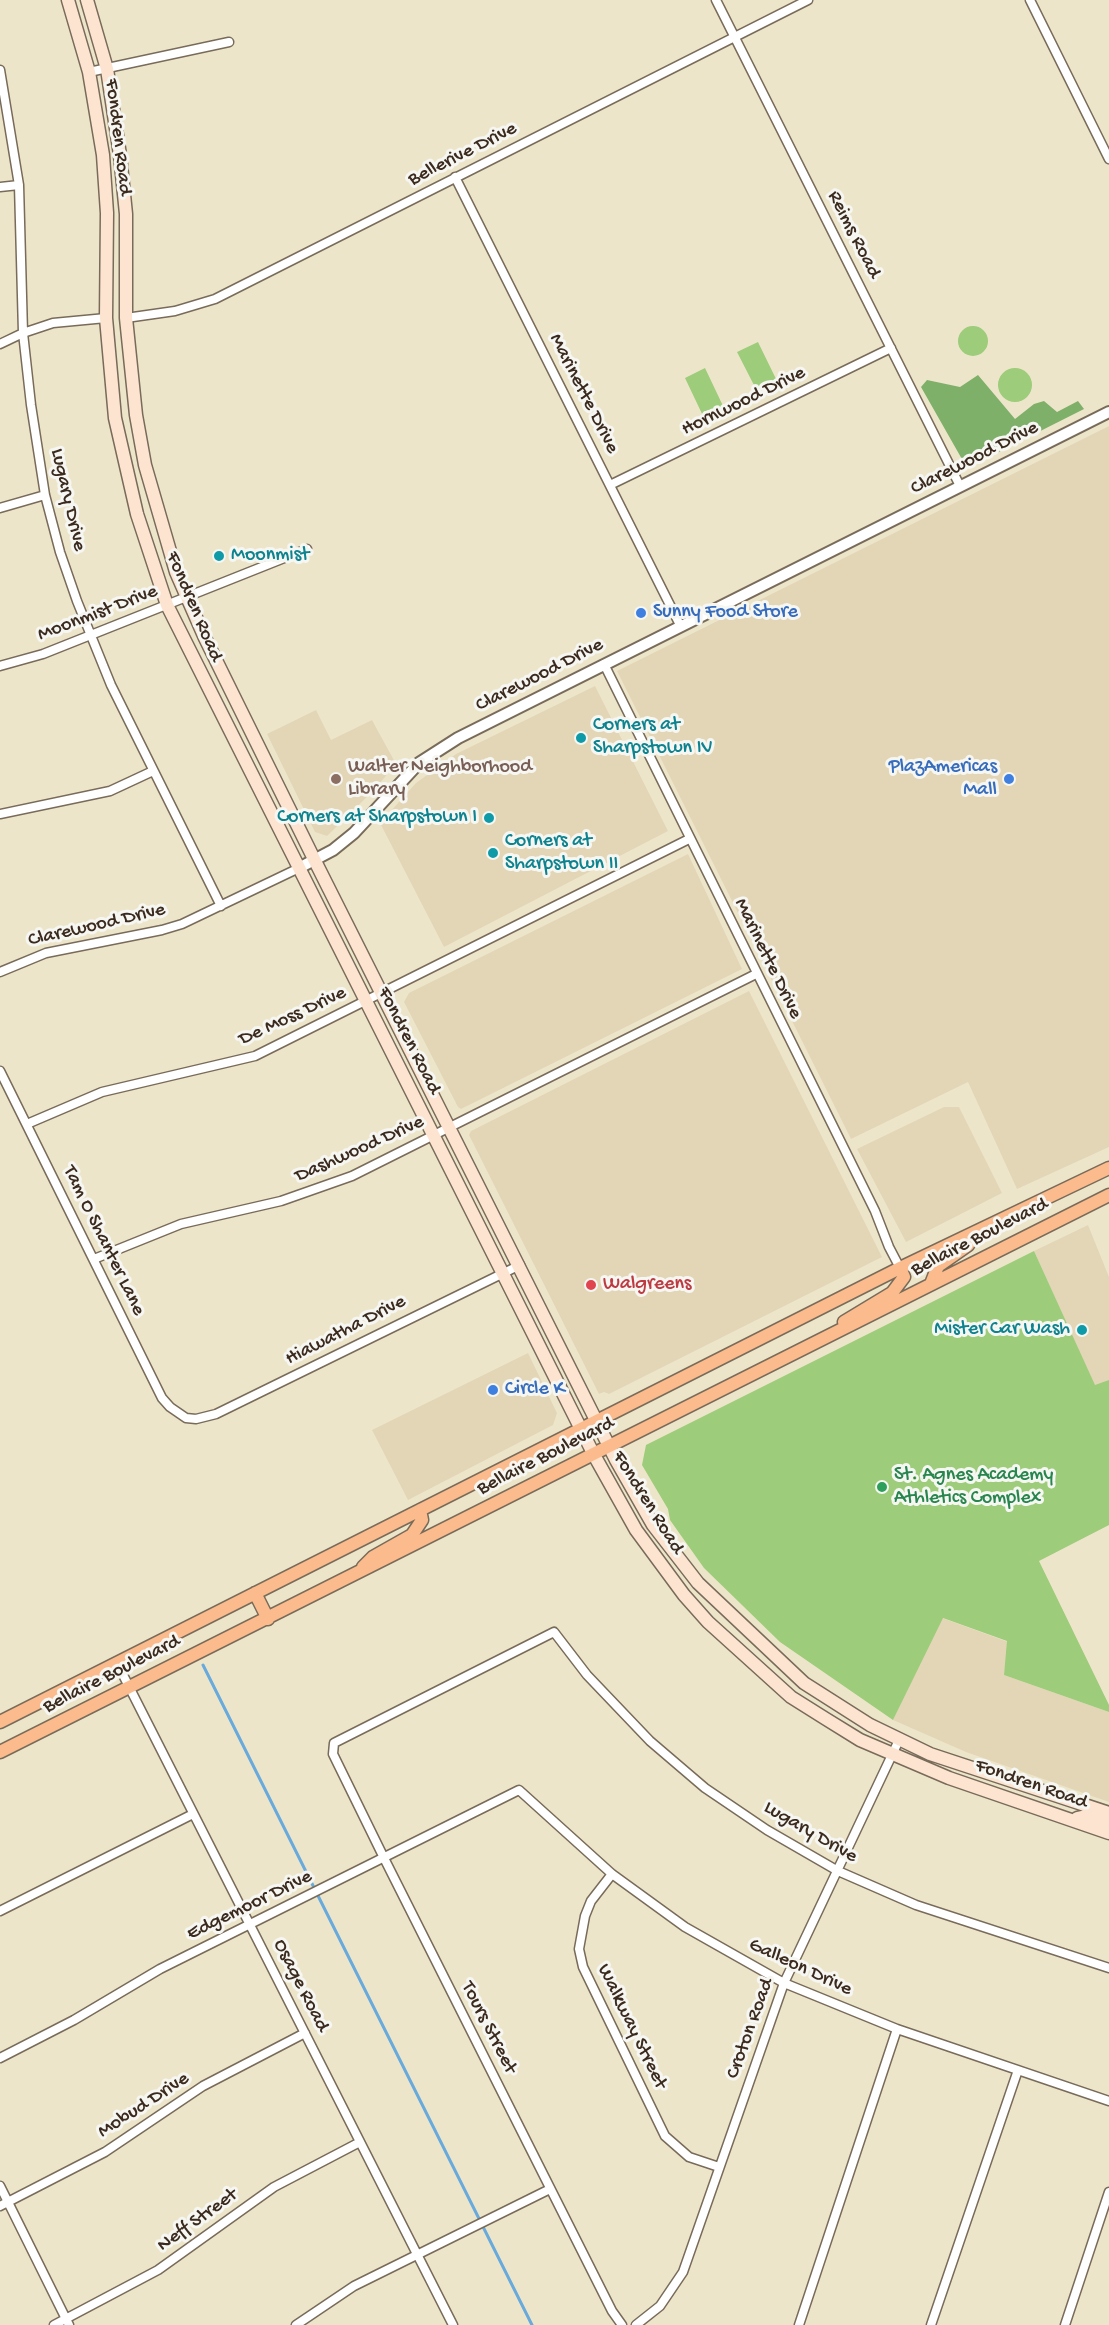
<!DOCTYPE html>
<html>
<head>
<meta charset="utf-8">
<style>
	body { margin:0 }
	canvas { display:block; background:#ede5c9 }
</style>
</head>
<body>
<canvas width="1109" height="2325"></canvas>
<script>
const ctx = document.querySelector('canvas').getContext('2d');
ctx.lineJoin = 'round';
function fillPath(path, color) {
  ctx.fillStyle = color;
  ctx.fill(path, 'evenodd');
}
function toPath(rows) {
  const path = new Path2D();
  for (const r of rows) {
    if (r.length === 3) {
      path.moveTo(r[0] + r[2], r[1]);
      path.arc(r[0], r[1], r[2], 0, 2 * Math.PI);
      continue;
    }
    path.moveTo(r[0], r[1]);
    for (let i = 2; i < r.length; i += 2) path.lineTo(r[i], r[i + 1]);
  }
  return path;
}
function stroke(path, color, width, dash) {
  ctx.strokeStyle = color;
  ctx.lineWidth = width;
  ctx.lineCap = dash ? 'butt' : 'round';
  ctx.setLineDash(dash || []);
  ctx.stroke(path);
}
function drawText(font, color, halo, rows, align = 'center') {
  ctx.font = font + ' "Gochi Hand",sans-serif';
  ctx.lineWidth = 6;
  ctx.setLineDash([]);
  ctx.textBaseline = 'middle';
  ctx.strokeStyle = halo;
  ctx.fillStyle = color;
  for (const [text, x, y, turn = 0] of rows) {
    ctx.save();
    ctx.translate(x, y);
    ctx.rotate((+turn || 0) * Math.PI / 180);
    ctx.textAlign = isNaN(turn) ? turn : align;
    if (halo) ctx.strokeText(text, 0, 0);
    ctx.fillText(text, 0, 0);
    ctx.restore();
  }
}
fillPath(toPath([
	[1109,426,1109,1147,1017,1189,968,1082,851,1139,617,671],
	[595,686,668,831,444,947,380,823,416,783,456,754],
	[316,710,331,740,372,720,396,764,374,790,327,836,315,832,267,734],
	[688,854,742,969,461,1109,458,1107,404,1002,409,993],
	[749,991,882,1257,609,1394,604,1392,599,1394,469,1135,471,1131],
	[944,1107,959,1107,1002,1193,906,1242,857,1149],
	[1088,1225,1109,1277,1109,1380,1095,1386,1034,1251],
	[528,1353,557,1413,553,1425,408,1500,372,1430],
	[942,1618,1008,1642,1004,1675,1109,1712,1109,1802,966,1752,893,1720]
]), '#e3d6b7');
fillPath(toPath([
	[973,341,15],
	[758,342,777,381,757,391,737,352],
	[705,368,724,408,704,418,685,378],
	[1015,385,17],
	[1034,1251,1095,1385,1109,1380,1109,1525,1039,1561,1109,1705,1109,1712,1004,1675,1007,1641,943,1618,893,1720,780,1642,704,1568,670,1520,668,1509,642,1465,646,1445]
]), '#9dcc7a');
fillPath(toPath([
	[978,375,1015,419,1034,404,1044,401,1057,412,1078,401,1084,409,967,468,921,387,927,380,960,387]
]), '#7eb06a');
stroke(toPath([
	[203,1665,532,2325]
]), '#68aadc', 3);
const minor = toPath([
	[716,0,960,486],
	[1030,0,1109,159],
	[0,70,19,185,23,333,31,405,45,495,60,552,77,601,111,685,221,906],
	[89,72,229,42],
	[455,177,680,625],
	[0,187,19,185],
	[126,318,175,311,215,299,808,0],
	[0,344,23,333,53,323,106,318],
	[610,485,891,348],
	[0,508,45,495],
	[604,664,875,1211,889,1247,900,1268],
	[0,666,43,654,307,549],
	[0,814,110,791,153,771],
	[0,972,46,953,162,930,182,924,297,869],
	[0,1071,162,1398,170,1407,186,1418,196,1419,216,1414,520,1265],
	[27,1124,102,1092,255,1056,689,839],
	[94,1259,181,1224,281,1201,352,1176,756,974],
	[117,1663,453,2325],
	[612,1874,591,1901,585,1916,579,1949,583,1967,665,2136,689,2157,719,2167],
	[0,1911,193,1814],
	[0,2058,74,2020,160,1969,519,1790,612,1874,685,1927,784,1983,897,2029,1109,2101],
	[0,2186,69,2325],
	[0,2206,105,2152,203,2086,305,2033],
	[54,2325,158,2270,274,2187,360,2142],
	[296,2325,354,2286,550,2189],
	[622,2325,612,2311,384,1858,333,1754,334,1743,554,1632,587,1675,650,1741,705,1788,767,1830,838,1871,916,1905,1109,1968],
	[636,2325,660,2306,683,2272,784,1983,899,1740],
	[799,2325,897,2029],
	[931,2325,1018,2070],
	[1065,2325,1109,2192]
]);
const tertiary = toPath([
	[297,869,333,850,354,833,419,763,458,738,1109,412]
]);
const secondary = toPath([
	[68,0,89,72,103,155,107,213,106,318,115,418,137,514,167,605,594,1455,636,1530,684,1595,708,1622,791,1697,826,1719,860,1740,949,1778,1109,1833],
	[87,0,107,69,120,155,126,214,126,318,136,415,145,465,176,572,205,638,315,861,616,1460,653,1525,698,1583,804,1683,870,1725,930,1754,1109,1813],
	[1077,1818,1086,1816,1109,1824]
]);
const primary = toPath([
	[931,1284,938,1266,968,1245,977,1231],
	[844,1322,892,1293,904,1277,900,1268],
	[363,1567,373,1557,412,1535,422,1520,420,1510],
	[255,1593,268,1619],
	[0,1722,900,1268,1109,1168],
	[0,1752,1109,1195]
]);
stroke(minor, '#796b5a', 11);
stroke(tertiary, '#796b5a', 14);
stroke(secondary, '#796b5a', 15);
stroke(primary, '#796b5a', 15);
stroke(minor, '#fff', 8);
stroke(tertiary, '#fff', 10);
stroke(secondary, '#fde4d1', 12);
stroke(primary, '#fbbb8c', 12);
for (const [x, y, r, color] of [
	[219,556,6,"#0f9aa8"],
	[641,613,6,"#3f7fe0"],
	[581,738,6,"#0f9aa8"],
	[336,779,6,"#8d6e63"],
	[1009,779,6,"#3f7fe0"],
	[489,818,6,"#0f9aa8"],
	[493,853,6,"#0f9aa8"],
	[591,1285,6,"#e0444e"],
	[1082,1330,6,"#0f9aa8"],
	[493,1390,6,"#3f7fe0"],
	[882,1487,6,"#2e9e5b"]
]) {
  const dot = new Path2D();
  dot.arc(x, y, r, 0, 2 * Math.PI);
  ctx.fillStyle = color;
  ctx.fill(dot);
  stroke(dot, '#f6f6f2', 2);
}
drawText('20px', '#3b2a1e', '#f6f6f2', [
	["Fondren Road",117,137,83],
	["Bellerive Drive",463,155,-27],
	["Reims Road",853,235,63],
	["Marinette Drive",583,394,63],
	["Hornwood Drive",744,402,-26],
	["Clarewood Drive",975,459,-27],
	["Lugary Drive",67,500,77],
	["Fondren Road",193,607,67],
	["Moonmist Drive",98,614,-21],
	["Clarewood Drive",540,676,-27],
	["Clarewood Drive",97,926,-13],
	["Marinette Drive",767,959,64],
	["De Moss Drive",293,1017,-25],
	["Fondren Road",408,1041,63],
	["Dashwood Drive",360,1150,-24],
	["Bellaire Boulevard",980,1238,-27],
	["Tam O Shanter Lane",103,1241,64],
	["Hiawatha Drive",346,1331,-27],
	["Bellaire Boulevard",546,1457,-27],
	["Fondren Road",647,1503,58],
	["Bellaire Boulevard",112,1675,-27],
	["Fondren Road",1031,1785,19],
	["Lugary Drive",810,1833,30],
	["Edgemoor Drive",250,1906,-26],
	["Galleon Drive",800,1968,25],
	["Osage Road",300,1986,63],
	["Walkway Street",631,2027,64],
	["Tours Street",488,2028,63],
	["Croton Road",751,2029,-70],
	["Mobud Drive",144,2106,-33],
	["Neff Street",198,2221,-36]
]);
drawText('20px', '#0d838f', '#f6f6f2', [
	["Moonmist",231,556],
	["Corners at",593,726],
	["Sharpstown IV",593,749],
	["Corners at Sharpstown I",477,818,"right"],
	["Corners at",505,842],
	["Sharpstown II",505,865],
	["Mister Car Wash",1070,1330,"right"]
], 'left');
drawText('20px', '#366cbe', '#f6f6f2', [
	["Sunny Food Store",653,613],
	["PlazAmericas",997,768,"right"],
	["Mall",997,791,"right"],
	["Circle K",505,1390]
], 'left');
drawText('20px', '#785e54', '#f6f6f2', [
	["Walter Neighborhood",348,768],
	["Library",348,791]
], 'left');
drawText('20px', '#be3a42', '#f6f6f2', [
	["Walgreens",603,1285]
], 'left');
drawText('20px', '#27864d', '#f6f6f2', [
	["St. Agnes Academy",894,1476],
	["Athletics Complex",894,1499]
], 'left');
</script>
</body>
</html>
